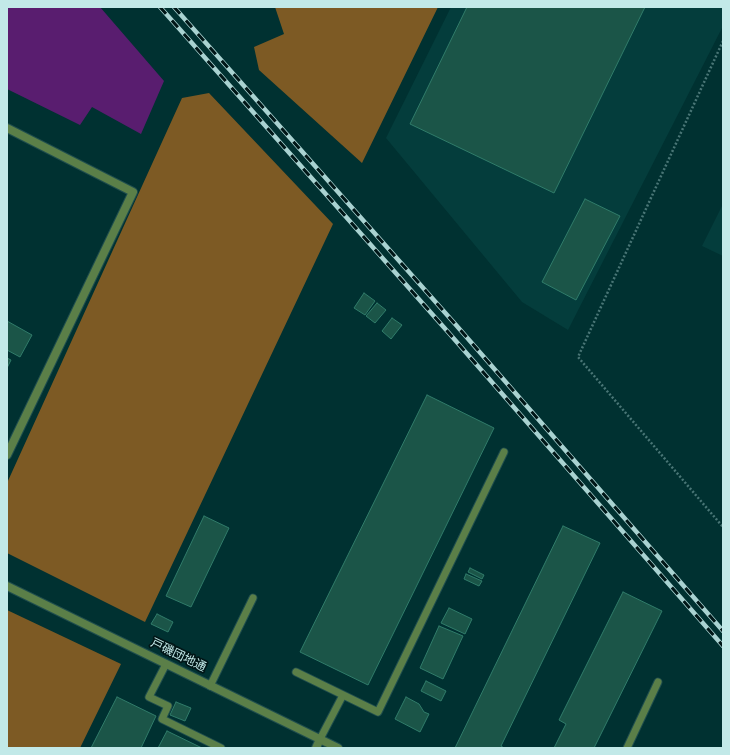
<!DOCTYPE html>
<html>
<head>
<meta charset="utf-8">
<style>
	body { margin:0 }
	#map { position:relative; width:730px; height:755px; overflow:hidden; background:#003131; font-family:"Source Sans 3",sans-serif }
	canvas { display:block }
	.frame { position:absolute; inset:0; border:8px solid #c2e9e8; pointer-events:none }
</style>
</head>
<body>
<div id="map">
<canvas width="730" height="755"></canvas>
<div class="frame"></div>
</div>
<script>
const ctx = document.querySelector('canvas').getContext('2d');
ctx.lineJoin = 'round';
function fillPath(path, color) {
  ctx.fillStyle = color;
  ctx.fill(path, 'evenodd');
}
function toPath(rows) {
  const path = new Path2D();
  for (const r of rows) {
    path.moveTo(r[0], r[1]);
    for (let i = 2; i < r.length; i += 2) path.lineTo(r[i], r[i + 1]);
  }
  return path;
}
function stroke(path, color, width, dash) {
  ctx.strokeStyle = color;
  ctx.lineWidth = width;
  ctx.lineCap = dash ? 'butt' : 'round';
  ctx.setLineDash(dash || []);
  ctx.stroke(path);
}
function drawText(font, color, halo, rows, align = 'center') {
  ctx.font = font + ' "Source Sans 3","Noto Sans JP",sans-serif';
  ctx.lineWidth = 3.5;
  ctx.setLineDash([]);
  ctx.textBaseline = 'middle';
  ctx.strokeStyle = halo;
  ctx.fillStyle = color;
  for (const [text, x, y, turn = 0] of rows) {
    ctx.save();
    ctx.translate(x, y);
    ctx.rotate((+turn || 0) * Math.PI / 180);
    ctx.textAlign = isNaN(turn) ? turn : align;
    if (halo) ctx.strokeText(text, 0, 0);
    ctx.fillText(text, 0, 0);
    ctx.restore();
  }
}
fillPath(toPath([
	[451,7,723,7,723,26,568,330,522,302,386,138],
	[723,204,723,256,702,246]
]), '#043d3c');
fillPath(toPath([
	[275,7,438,7,362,163,259,70,254,47,284,34],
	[209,93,333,224,145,622,7,553,7,483,182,98],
	[7,610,121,664,80,748,7,748]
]), '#7d5a24');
fillPath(toPath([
	[7,7,100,7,164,81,141,134,92,107,80,125,7,89]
]), '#591d6f');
const building = toPath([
	[467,7,645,7,554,193,410,124,467,7],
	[585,199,620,216,576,300,542,282,585,199],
	[364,293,375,301,365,315,354,308,364,293],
	[377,303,386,310,375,323,366,316,377,303],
	[392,318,402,325,391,339,382,331,392,318],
	[7,321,32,335,20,357,7,350,7,321],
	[7,358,11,360,7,368,7,358],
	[427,395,494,428,368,685,300,652,427,395],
	[204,516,229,528,191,607,166,596,204,516],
	[563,526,600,543,501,746,504,748,455,748,563,526],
	[470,568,484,575,482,579,468,572,470,568],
	[466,574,482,581,479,586,464,579,466,574],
	[623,592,662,611,594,748,554,748,566,724,559,720,623,592],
	[449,608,472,619,465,634,441,623,449,608],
	[157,614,173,622,168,632,151,624,157,614],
	[439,626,463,636,443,679,420,668,439,626],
	[426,681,446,691,441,701,421,691,426,681],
	[117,697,156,716,141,748,91,748,117,697],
	[406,697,419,704,424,712,429,714,420,732,395,719,406,697],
	[176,702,191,708,185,721,170,715,176,702],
	[167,731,202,748,158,748,167,731]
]);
fillPath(building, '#1b5548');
stroke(building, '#307c6a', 1);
const service = toPath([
	[166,664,149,697,168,706,162,719,221,748],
	[296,672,378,712,504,452],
	[210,686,253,598],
	[320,739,343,695],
	[627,748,658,682]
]);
const minor = toPath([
	[7,128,133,192,7,455],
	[316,748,320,739]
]);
const tertiary = toPath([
	[7,586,338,748]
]);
stroke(service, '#1f4e4e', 9);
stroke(minor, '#1f4e4e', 10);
stroke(tertiary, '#1f4e4e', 10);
stroke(toPath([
	[723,41,578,357,723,527]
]), '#497676', 2.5, [2, 2]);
stroke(service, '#5b7f48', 7);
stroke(minor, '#5b7f48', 8);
stroke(tertiary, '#5b7f48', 8);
const rail = toPath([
	[160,7,448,332,723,646],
	[174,7,456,325,723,631]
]);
stroke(rail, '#a9d2d1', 4.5);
stroke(rail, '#001617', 3, [9]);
drawText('12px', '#c2e9e8', '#001617', [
	["戸磯団地通",178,656,26]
]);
</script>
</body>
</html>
